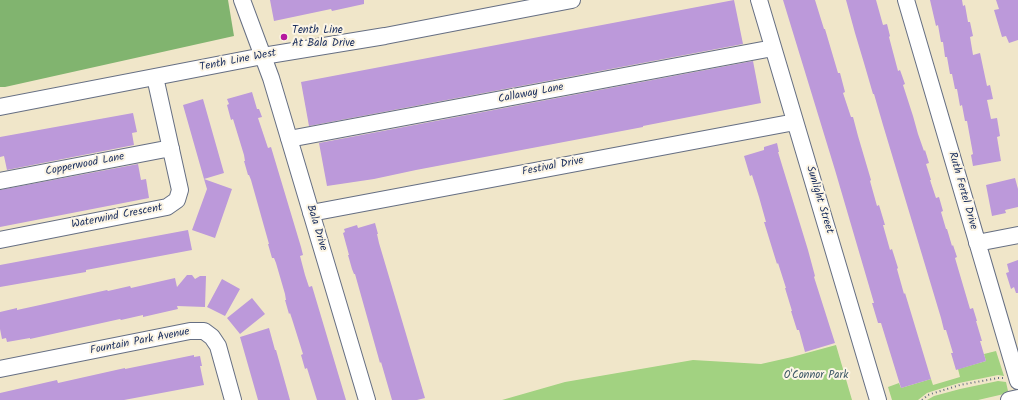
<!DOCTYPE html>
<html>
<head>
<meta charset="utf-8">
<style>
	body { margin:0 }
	canvas { display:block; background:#f0e6c9 }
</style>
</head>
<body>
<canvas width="1018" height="400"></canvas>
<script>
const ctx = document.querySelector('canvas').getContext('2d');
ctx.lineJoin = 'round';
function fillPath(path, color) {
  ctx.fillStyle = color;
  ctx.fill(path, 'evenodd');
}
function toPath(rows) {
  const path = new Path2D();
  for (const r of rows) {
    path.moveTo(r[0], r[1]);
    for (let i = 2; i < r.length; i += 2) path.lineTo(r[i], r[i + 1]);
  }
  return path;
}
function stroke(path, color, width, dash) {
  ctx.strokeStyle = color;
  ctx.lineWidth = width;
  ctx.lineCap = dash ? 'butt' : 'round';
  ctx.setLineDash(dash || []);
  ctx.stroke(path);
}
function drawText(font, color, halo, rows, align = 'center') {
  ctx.font = font + ' Kalam,sans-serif';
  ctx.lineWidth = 4;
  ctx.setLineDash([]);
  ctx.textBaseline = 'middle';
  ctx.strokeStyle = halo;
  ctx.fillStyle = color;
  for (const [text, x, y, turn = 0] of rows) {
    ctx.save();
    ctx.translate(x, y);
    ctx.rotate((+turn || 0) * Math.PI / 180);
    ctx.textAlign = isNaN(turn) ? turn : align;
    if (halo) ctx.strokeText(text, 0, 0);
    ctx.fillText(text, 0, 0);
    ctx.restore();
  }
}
fillPath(toPath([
	[836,345,852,400,502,400,565,382,693,360,761,364,792,357],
	[996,351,1004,376,998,375,959,383,933,391,927,393,918,400,892,400,888,387,899,383,901,388,931,379,933,385,960,377,958,369,986,361,984,354],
	[998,381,1006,382,1008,391,1004,394,978,400,927,400,934,396,960,389]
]), '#a2d281');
fillPath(toPath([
	[0,0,228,0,234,36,5,87,0,87]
]), '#81b46f');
fillPath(toPath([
	[270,0,364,0,364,4,332,11,331,9,274,21],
	[734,0,743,44,309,126,301,82],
	[783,0,815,0,824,29,825,29,838,73,840,73,845,92,843,93,851,117,853,117,858,136,871,180,870,181,877,206,879,205,885,225,883,225,890,250,892,249,898,268,897,269,904,294,905,293,931,379,901,388,881,323,878,323,872,303,874,303,835,170],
	[846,0,876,0,883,25,887,24,890,36,889,37,898,71,900,70,905,84,903,85,913,116,918,134,924,151,925,150,929,163,926,164,931,180,930,180,936,198,939,197,943,211,941,212,946,229,947,229,952,246,953,245,957,257,955,258,970,309,973,308,977,321,976,321,982,341,980,341,986,361,956,370,951,353,953,353,946,330,944,330,941,318,883,125,874,94,873,94,864,63,855,33],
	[930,0,962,0,963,6,965,5,968,22,970,22,973,36,970,37,973,55,980,53,987,86,990,85,993,99,987,100,991,119,997,118,1000,136,997,137,1001,161,973,166,971,155,973,154,967,121,965,121,962,105,960,106,957,89,955,89,952,74,950,74,947,57,945,57,943,42,941,42,938,25,936,26],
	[996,0,1018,0,1018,40,1009,43,1006,36,1002,37,994,10,999,9],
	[753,61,761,103,643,126,643,127,416,170,374,179,327,186,319,143],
	[252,92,257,109,259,109,262,117,258,118,268,148,271,147,301,247,303,255,300,256,305,275,309,287,312,286,346,400,317,400,307,368,305,369,301,355,303,354,292,319,290,313,289,314,285,300,286,300,285,294,276,263,274,258,272,258,268,244,269,244,251,180,249,175,248,175,244,161,245,161,244,155,233,119,231,120,227,105,229,104,227,99],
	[203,99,224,173,204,179,183,105],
	[133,113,137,132,132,133,134,145,7,170,4,156,0,157,0,137],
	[777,143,779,152,778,152,808,250,815,276,814,277,835,343,805,352,799,330,797,330,791,311,792,311,785,288,786,288,778,263,777,264,764,222,766,222,759,197,752,175,750,176,744,156,764,150,764,147],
	[138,164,141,180,146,179,149,198,0,227,0,190],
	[1015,178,1018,189,1018,207,1005,210,1006,213,992,216,986,185],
	[204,179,232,189,215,238,192,230,207,189],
	[375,223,378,234,377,234,379,243,425,398,417,400,392,400,381,362,380,363,355,274,354,274,352,269,348,255,349,255,343,233,345,232,344,229,357,225,358,228],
	[188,230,192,250,86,270,86,272,0,287,0,265],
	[1018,260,1018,293,1016,293,1014,287,1011,289,1006,273,1009,272,1007,264],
	[187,275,192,275,195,279,200,276,206,276,205,307,177,306,178,309,143,317,143,315,121,320,120,319,30,339,30,338,7,342,6,338,2,339,0,329,0,312,17,308,17,310,40,305,107,290,108,291,130,286,131,288,175,278,177,287],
	[222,279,240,289,225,316,207,307],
	[252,298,265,314,240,334,227,318],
	[269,328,275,350,276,350,290,400,258,400,240,337],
	[194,355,194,357,200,356,202,366,200,366,204,385,124,400,0,400,0,393,57,380,58,383,125,368,125,369]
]), '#bc99da');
const minor = toPath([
	[242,0,271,78,367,400],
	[759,0,878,400],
	[906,0,1018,381],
	[0,107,263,56,385,36,572,0],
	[289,139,773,48],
	[0,181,171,148],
	[311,213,795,122],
	[0,240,167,207,177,200,180,190,155,77],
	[977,243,1018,235],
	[0,369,190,331,204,331,212,337,218,346,233,400],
	[1009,400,1018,398]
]);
stroke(minor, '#666f83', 18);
stroke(toPath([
	[922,400,928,395,934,393,960,385,998,378,1003,378]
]), '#666f83', 2, [1, 3]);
stroke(minor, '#fff', 16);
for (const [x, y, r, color] of [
	[284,37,4,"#b5179e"]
]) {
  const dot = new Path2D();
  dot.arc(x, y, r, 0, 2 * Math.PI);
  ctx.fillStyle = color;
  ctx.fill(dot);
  stroke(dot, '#fcf5e5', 1.5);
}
drawText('11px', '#1b2f5e', '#fcf5e5', [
	["Tenth Line",292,31],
	["At Bala Drive",292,44]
], 'left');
drawText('11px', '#1b2f5e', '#fcf5e5', [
	["Tenth Line West",238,61,-11],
	["Callaway Lane",531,94,-11],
	["Copperwood Lane",85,165,-11],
	["Festival Drive",553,167,-11],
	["Ruth Fertel Drive",962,191,74],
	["Sunlight Street",819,200,73],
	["Waterwind Crescent",117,217,-11],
	["Bala Drive",316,228,73],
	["Fountain Park Avenue",140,342,-11]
]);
drawText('11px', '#3d5867', '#fcf5e5', [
	["O'Connor Park",816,376]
]);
</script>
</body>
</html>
